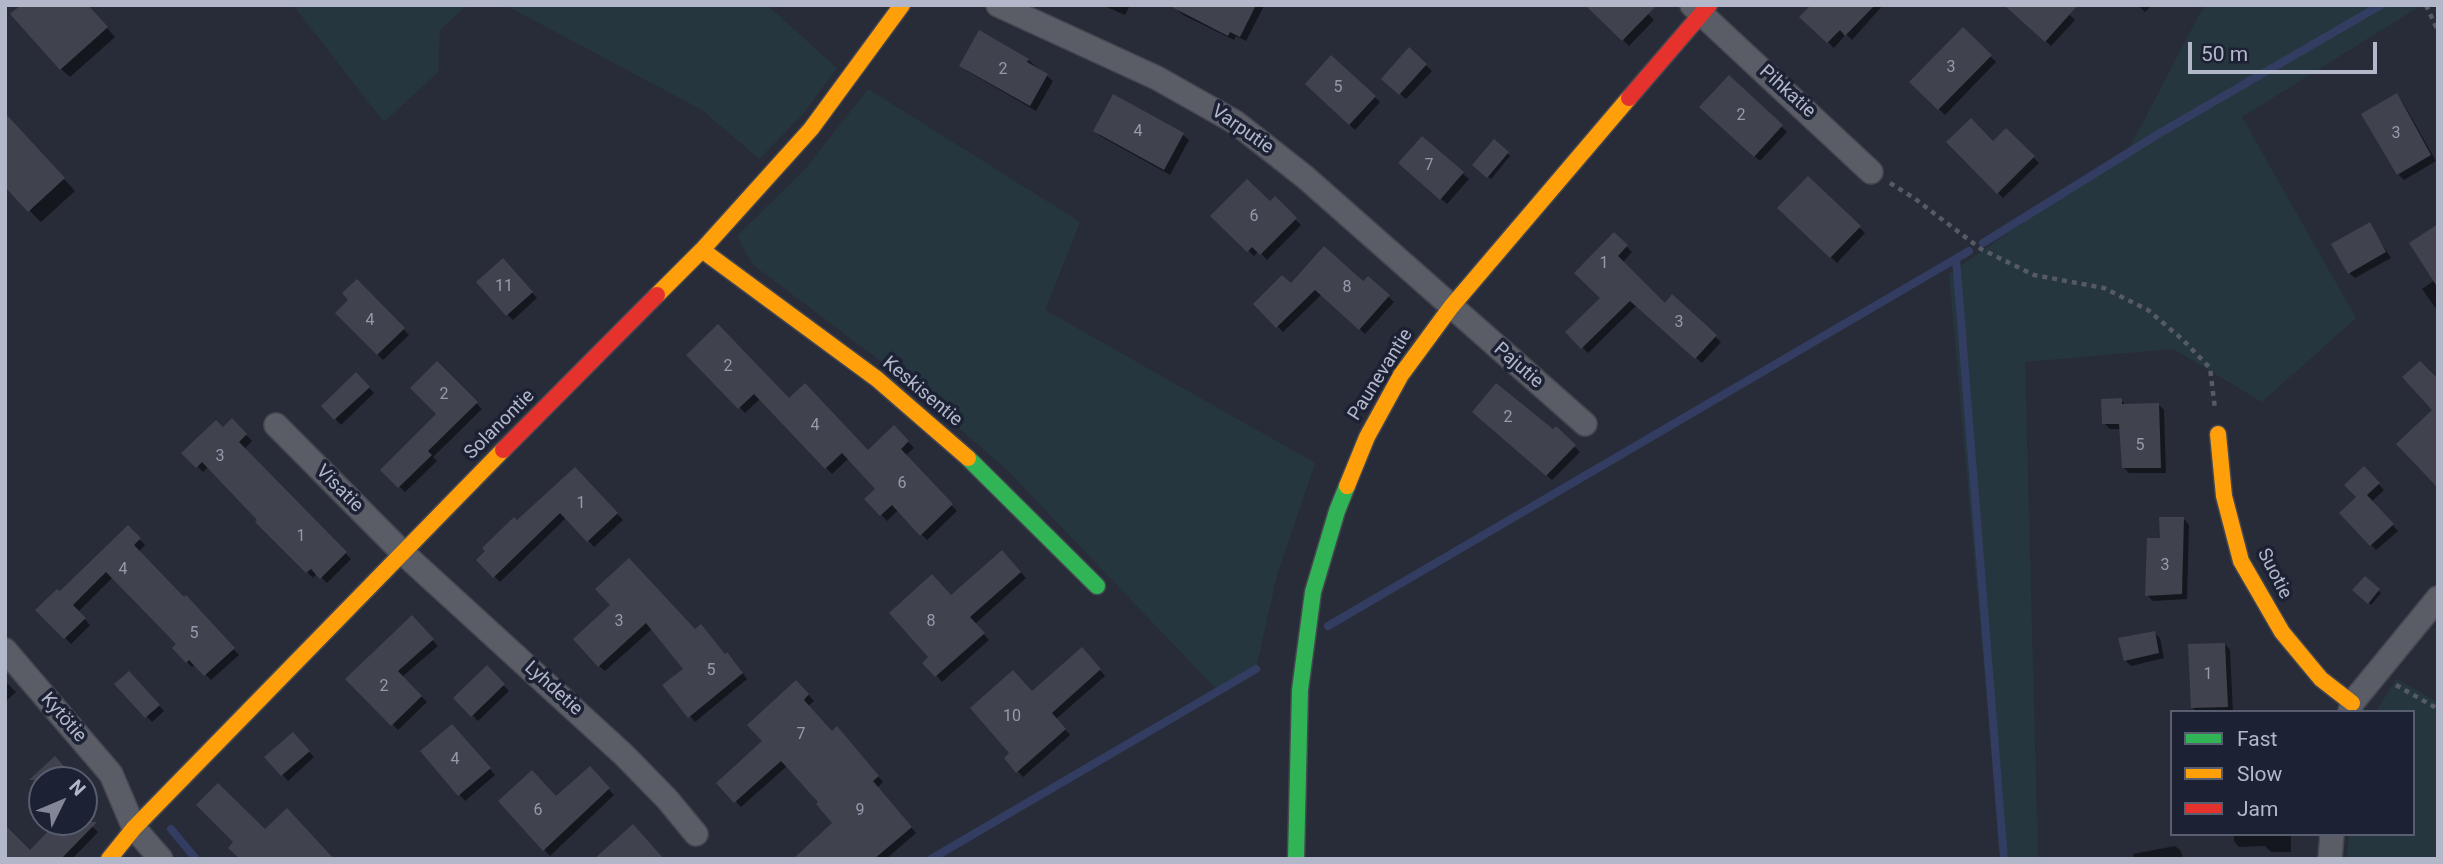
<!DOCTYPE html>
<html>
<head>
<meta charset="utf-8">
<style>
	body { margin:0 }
	#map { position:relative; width:2443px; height:864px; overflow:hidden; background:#282c39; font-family:Roboto,sans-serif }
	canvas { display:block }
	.frame { position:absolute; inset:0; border:7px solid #b2b7ca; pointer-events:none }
	.legend { position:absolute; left:2170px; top:710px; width:245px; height:126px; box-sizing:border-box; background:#1c2134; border:2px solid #585d70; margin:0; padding:9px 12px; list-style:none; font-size:21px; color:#b2b7ca }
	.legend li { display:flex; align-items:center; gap:14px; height:35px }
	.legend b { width:35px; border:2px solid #585d70 }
	.north { position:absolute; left:28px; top:766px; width:70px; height:70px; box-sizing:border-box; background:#1c2134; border:2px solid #585d70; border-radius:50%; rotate:47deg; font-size:19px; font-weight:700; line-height:28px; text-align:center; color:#b2b7ca }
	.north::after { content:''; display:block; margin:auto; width:24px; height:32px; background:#828697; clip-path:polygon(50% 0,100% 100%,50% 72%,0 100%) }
	.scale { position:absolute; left:2188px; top:42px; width:189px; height:32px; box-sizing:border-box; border:4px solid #b2b7ca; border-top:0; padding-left:9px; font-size:21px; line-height:24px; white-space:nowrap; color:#b2b7ca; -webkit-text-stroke:5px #1c2134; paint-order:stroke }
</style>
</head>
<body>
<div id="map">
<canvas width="2443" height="864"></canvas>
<div class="frame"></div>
<ul class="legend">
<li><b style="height:9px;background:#30b455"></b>Fast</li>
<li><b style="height:9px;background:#ff9f0a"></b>Slow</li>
<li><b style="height:9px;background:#e5322d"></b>Jam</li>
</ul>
<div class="north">N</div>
<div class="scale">50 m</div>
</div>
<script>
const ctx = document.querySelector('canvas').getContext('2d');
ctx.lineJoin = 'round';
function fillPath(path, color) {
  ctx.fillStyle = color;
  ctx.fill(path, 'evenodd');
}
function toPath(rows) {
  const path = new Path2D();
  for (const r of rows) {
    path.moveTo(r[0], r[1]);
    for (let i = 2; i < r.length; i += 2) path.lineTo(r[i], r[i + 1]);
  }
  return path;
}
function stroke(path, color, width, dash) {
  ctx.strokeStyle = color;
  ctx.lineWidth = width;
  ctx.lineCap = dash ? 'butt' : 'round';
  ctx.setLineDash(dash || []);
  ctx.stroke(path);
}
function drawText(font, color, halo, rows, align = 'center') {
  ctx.font = font + ' Roboto,sans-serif';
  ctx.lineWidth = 7;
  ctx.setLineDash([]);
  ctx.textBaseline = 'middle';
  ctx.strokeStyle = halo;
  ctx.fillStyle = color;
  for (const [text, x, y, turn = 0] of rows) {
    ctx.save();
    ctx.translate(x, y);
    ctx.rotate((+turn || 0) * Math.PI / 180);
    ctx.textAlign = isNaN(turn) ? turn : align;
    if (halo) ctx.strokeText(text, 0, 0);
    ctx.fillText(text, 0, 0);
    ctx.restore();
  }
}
fillPath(toPath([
	[293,5,467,5,440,30,438,72,384,122],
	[505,5,767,5,837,68,803,114,759,159,702,110],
	[2207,5,2422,5,2242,117,2356,318,2262,402,2173,349,2025,362,2038,859,2001,859,1949,274,2129,149,2200,13],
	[868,89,1080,222,1045,310,1315,463,1277,575,1256,669,1217,690,1008,471,895,372,752,264,737,236,807,167],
	[2396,679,2438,702,2438,859,2347,859,2349,834,2413,834,2413,712,2376,712]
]), '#25363f');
fillPath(toPath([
	[87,5,115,37,70,77,61,69],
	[1102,5,1130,5,1125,15],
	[1179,5,1262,5,1264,6,1246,41,1236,36,1234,40,1183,15,1177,9],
	[1587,5,1639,5,1654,20,1629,46],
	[1814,5,1883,5,1852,40,1846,34,1834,48,1802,17],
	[2006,5,2059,5,2075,20,2051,46],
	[2138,5,2152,5,2145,12],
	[1963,29,1996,62,1945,115,1912,82],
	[1409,50,1432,71,1406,99,1383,79],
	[1331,57,1380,102,1355,130,1307,84],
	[1028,60,1053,81,1036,111,967,71,961,65],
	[1729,77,1787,132,1760,161,1702,106],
	[1114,96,1183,135,1189,140,1170,175,1100,136,1095,130],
	[2396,96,2402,101,2436,161,2404,180,2398,174],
	[5,115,75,191,41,222,30,211],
	[2006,130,2039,163,2003,198,1948,143,1993,143],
	[1422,139,1469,179,1447,204,1406,169],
	[1494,142,1510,156,1491,179,1475,165],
	[1808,179,1865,233,1837,263,1780,208],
	[1275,199,1301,225,1267,260,1259,251,1254,256,1213,216,1270,203],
	[2369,225,2391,258,2355,278,2349,273],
	[2438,226,2438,309,2437,310,2422,289,2435,280],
	[1614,234,1632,252,1622,263,1665,305,1673,297,1721,342,1702,363,1637,305,1588,353,1567,332,1602,298],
	[508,266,537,298,513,320,507,314],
	[1368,278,1394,302,1365,334,1322,294,1283,332,1255,304,1291,286,1363,284],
	[357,281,409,335,383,360,338,313,351,300],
	[689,355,789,401,868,452,894,427,914,448,905,456,957,511,927,540,898,510,887,521,867,499,878,489,849,458,832,474,760,399,745,413],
	[437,363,482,409,433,457,437,461,405,492,382,470,439,414],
	[356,374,374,393,341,425,323,406],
	[2121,400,2127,406,2159,405,2164,410,2166,473,2129,473,2123,467,2121,429,2110,429,2104,423],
	[1480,418,1553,432,1556,429,1580,452,1552,480],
	[232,420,252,441,244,449,351,559,327,583,317,573,313,578,257,522,259,520,209,466,203,472,184,453,223,429],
	[575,469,623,520,594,547,567,517,500,582,479,560],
	[2364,469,2384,490,2371,502,2398,531,2376,550,2341,513,2358,497],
	[2184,519,2189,525,2187,599,2153,601,2147,595,2161,539],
	[128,528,145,545,138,552,184,599,186,598,239,655,211,680,196,664,192,667,187,662,179,645,113,577,78,612,90,625,71,644,38,610,60,594],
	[1008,558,1026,578,975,624,989,640,942,682,925,663,931,657,951,597],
	[2365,578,2381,593,2371,605,2355,590],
	[612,606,695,631,733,660,747,679,695,722,690,716,686,669,653,628,605,671,599,666],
	[412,618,438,646,402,677,427,702,398,730,348,679],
	[2154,633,2160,638,2164,658,2131,666,2125,660],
	[2225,644,2230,650,2233,712,2197,712,2192,707],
	[1087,655,1105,676,1056,719,1070,735,1023,777,1006,758,1012,753,1032,693],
	[487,668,509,691,478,721,456,698],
	[129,673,164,711,152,722,117,684],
	[5,681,16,692,5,702],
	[796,682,814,701,808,706,832,733,842,734,883,782,877,788,916,833,886,859,865,859,834,823,821,802,787,766,741,807,718,783,765,741],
	[458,732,495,775,465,801,422,752],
	[298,740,314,757,288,781,267,757],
	[589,768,614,795,550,856,500,801,556,799],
	[84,819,98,832,72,859,56,859,60,822,84,822],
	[2234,834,2291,834,2291,852,2271,852,2265,846,2239,847,2234,841],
	[2175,846,2181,851,2183,859,2134,859,2133,854]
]), '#0007');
stroke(toPath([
	[1983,243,2160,133,2381,5],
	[1956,259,2004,859],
	[1328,626,1969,251],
	[171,829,196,859],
	[931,859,1256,669]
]), '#323d61', 8);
fillPath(toPath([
	[21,5,88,5,108,27,60,70,10,14],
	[1168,5,1256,5,1240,37,1230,32,1228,36],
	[1585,5,1657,5,1622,41],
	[1811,5,1875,5,1845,36,1840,30,1827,43,1799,17],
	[2004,5,2078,5,2045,42],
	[1963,27,1992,55,1938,110,1909,82],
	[979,30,1029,59,1027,62,1048,74,1030,106,959,66],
	[1409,47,1427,64,1399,95,1381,79],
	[1331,55,1376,96,1349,125,1305,84],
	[1729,75,1783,125,1754,157,1699,107],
	[2397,93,2431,155,2397,175,2361,114],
	[1113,94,1184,133,1164,170,1093,131],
	[5,113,65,178,28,212,5,187],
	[1971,118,1993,141,2006,128,2035,156,1997,194,1946,142],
	[1422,136,1464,172,1440,200,1398,163],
	[1494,139,1509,152,1487,178,1472,165],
	[1808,176,1861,226,1830,258,1777,208],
	[1247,179,1270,201,1275,196,1297,218,1260,255,1252,247,1247,252,1210,216],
	[2370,222,2386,252,2348,274,2331,244],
	[2438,224,2438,288,2409,243],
	[1614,232,1628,245,1618,256,1665,303,1672,294,1717,335,1695,359,1630,301,1581,349,1565,332,1600,298,1574,273],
	[1324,246,1363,281,1368,276,1390,295,1359,330,1315,290,1276,328,1253,304,1282,275,1291,283],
	[503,258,533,292,506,316,476,282],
	[357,279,405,328,377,355,335,313,348,300,342,293],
	[718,324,789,398,805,383,868,450,894,425,909,441,901,449,953,504,920,536,892,505,880,516,864,499,875,489,842,453,825,469,754,394,738,409,686,355],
	[437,361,478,402,428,451,432,455,398,488,380,470,436,414,410,388],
	[2420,361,2438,379,2438,488,2396,444,2432,410,2402,377],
	[356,372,370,387,334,420,321,406],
	[1496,383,1553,429,1556,426,1576,445,1546,476,1472,412],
	[2122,398,2122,404,2159,403,2161,468,2122,468,2119,424,2102,424,2101,399],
	[232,418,247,434,239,442,347,552,320,579,311,569,306,573,255,522,257,520,202,462,196,468,181,453,216,420,223,427],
	[2364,466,2380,483,2367,495,2394,524,2370,546,2339,513,2356,497,2344,485],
	[575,467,618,513,587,542,560,513,493,578,476,560,485,551,482,548,514,517,517,520],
	[2159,517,2184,517,2182,594,2145,596,2147,538,2160,538],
	[128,525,141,538,134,545,184,597,186,595,235,648,204,676,189,660,186,663,172,648,176,644,106,572,73,605,86,618,64,639,35,610,57,589,60,591],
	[1002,550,1021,572,970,617,985,633,935,677,922,663,928,657,889,613,932,574,951,595],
	[629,558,695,629,701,624,725,654,727,652,743,673,688,718,662,685,683,669,646,623,598,667,573,639,610,605,595,589],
	[2365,576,2380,589,2368,604,2352,590],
	[412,615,434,639,398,671,422,696,391,726,345,679],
	[2155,631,2159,653,2124,661,2118,638],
	[2225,643,2228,707,2191,708,2188,644],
	[1082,647,1101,669,1052,713,1066,729,1016,773,1004,758,1009,753,970,708,1013,670,1032,691],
	[487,665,505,684,471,717,453,698],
	[129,671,160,705,145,718,114,684],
	[796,680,809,694,804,700,832,731,837,726,879,776,873,781,912,827,874,859,793,859,832,823,816,804,818,802,781,761,734,803,716,783,762,741,747,725],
	[452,724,491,768,458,796,420,751],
	[293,732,310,751,281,776,264,757],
	[55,756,76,780,29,780],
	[590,766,610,788,543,851,498,801,532,770,556,796],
	[218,783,265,829,287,808,334,859,240,859,228,848,233,842,196,805],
	[57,822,97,822,61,859,5,859,5,825,30,850],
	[633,824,664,859,594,859]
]), '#40434e');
const street = toPath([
	[998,5,1157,78,1235,122,1305,177,1585,424],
	[1692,5,1871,172],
	[276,425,402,552,624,755,667,799,696,834],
	[5,650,111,774,134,828,161,859],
	[2350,712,2352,703,2438,598],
	[2330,859,2332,834]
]);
const fast = toPath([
	[968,458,1097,586],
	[1296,859,1300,690,1313,592,1337,511,1347,486]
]);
const slow = toPath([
	[702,250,877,379,968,458],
	[657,295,702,250,811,129,902,5],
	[2218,434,2224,496,2241,561,2282,632,2321,679,2352,703],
	[1347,486,1367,437,1401,375,1451,307,1629,98],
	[109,859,134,828,503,450]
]);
const jam = toPath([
	[1629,98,1709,5],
	[503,450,657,295]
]);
stroke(street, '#444650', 26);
stroke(fast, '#444650', 19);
stroke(slow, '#444650', 19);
stroke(jam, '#444650', 19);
stroke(toPath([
	[2426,5,2438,31],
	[1890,183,1914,198,1981,249,2034,275,2104,288,2148,310,2183,340,2210,368,2215,409],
	[2396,685,2438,709]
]), '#565a64', 4.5, [5, 5]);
stroke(street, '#5a5c66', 23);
stroke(fast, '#30b455', 16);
stroke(slow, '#ff9f0a', 16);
stroke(jam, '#e5322d', 16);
drawText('16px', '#969aab', null, [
	["3",1951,68],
	["2",1003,70],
	["5",1338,88],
	["2",1741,116],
	["4",1138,132],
	["3",2396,134],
	["7",1429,166],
	["6",1254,217],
	["1",1604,264],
	["11",504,287],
	["8",1347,288],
	["4",370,321],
	["3",1679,323],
	["2",728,367],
	["2",444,395],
	["2",1508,418],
	["4",815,426],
	["5",2140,446],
	["3",220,457],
	["6",902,484],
	["1",581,504],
	["1",301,537],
	["3",2165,566],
	["4",123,570],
	["3",619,622],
	["8",931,622],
	["5",194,634],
	["5",711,671],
	["1",2208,675],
	["2",384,687],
	["10",1012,717],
	["7",801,735],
	["4",455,760],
	["6",538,811],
	["9",860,811]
]);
drawText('19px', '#b2b7ca', '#1c2134', [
	["Pihkatie",1787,92,42],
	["Varputie",1242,130,35],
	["Pajutie",1518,366,41],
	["Paunevantie",1381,375,-58],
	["Keskisentie",922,392,40],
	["Solanontie",500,425,-45],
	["Visatie",339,489,45],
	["Suotie",2274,574,63],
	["Lyhdetie",553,689,42],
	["Kytötie",63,718,49]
]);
</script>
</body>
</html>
